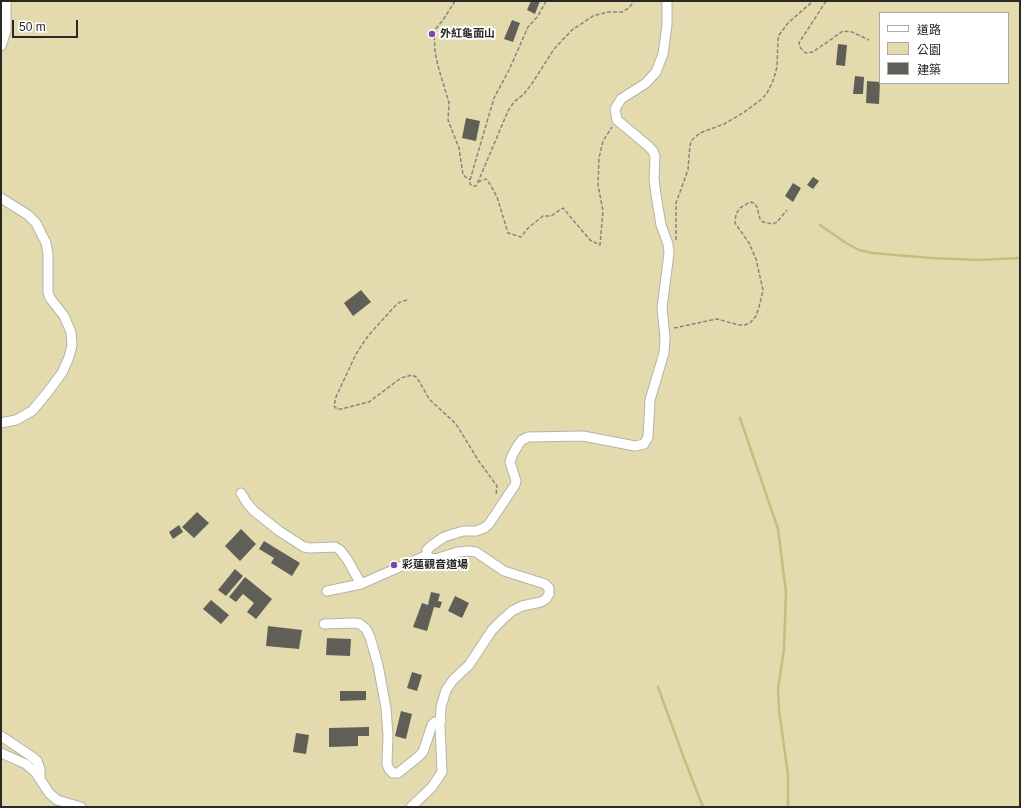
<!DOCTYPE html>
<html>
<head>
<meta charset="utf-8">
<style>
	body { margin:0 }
	#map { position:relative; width:1021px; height:808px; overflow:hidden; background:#f2f1e8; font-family:Helvetica,"Noto Sans TC",sans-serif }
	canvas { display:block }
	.frame { position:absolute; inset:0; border:2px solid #282825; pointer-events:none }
	.legend { position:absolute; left:879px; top:12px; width:130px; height:72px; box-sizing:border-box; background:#fff; border:1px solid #a9a9a8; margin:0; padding:5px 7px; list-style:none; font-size:12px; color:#282825 }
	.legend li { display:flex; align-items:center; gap:8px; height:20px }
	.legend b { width:20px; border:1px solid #a9a9a8 }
	.scale { position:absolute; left:12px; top:20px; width:66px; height:18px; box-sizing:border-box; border:2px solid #282825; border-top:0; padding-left:5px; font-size:12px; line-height:14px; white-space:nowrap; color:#282825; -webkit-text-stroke:3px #fff; paint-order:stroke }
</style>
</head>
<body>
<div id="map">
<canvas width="1021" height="808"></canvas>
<div class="frame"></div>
<ul class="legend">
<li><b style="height:5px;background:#fff"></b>道路</li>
<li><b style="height:11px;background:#e3dbae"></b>公園</li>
<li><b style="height:11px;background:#605f57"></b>建築</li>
</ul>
<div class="scale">50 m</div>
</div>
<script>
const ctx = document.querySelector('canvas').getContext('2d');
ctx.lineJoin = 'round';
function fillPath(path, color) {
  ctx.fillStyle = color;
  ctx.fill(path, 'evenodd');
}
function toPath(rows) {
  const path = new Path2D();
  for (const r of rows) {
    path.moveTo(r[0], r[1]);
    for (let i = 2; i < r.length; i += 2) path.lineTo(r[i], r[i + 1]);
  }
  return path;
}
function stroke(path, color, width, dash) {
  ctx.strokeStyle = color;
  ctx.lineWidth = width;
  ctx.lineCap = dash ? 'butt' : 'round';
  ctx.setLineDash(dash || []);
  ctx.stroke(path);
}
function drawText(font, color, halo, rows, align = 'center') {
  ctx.font = font + ' Helvetica,"Noto Sans TC",sans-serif';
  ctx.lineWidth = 4;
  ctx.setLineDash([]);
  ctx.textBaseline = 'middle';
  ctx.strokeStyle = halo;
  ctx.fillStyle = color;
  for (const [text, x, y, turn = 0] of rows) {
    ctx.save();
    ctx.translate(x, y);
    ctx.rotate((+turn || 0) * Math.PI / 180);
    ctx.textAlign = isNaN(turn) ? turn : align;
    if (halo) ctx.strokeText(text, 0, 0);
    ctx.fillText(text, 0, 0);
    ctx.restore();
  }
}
fillPath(toPath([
	[1,1,1020,1,1020,807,1,807],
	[880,13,1008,13,1008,83,880,83]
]), '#e3dbae');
stroke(toPath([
	[820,225,846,243,859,250,872,253,931,258,978,260,1020,258],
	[740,418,778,529,786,592,784,649,778,689,779,710,788,775,788,807],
	[658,687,685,761,703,807]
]), '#c9bd7e', 2.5);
fillPath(toPath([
	[531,1,540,1,535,14,527,10],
	[512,20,520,23,513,42,504,39],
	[838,44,847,45,845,66,836,65],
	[855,76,864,77,863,94,853,94],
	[867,81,880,82,879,104,866,103],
	[466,118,480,121,476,141,462,138],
	[813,177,819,181,813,189,807,185],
	[793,183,801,188,793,202,785,196],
	[361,290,371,302,353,316,344,303],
	[197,512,209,523,194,538,182,527],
	[179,525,183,532,173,539,169,532],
	[241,529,256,544,240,561,225,546],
	[264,541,300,563,292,576,271,563,274,558,259,549],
	[235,569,243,576,226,596,218,590],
	[245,577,272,599,256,619,247,612,254,603,243,594,236,602,229,597],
	[431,592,440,594,438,601,442,602,440,608,434,607,427,631,413,627,422,603,428,605],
	[455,596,469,603,462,618,448,611],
	[211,600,229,615,221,624,203,609],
	[268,626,302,630,299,649,266,646],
	[327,638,351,639,350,656,326,655],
	[412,672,422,675,417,691,407,688],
	[340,691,366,691,366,700,340,701],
	[401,711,412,714,406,739,395,736],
	[369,727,369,736,358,736,358,746,329,747,329,728],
	[296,733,309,735,306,754,293,752]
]), '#605f57');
const street = toPath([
	[1,46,6,31,6,1],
	[1,198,28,215,36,223,46,243,48,254,48,292,50,298,64,316,71,332,72,345,69,357,62,373,47,393,32,411,16,420,1,423],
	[241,493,247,503,254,511,279,531,304,547,310,548,335,547,340,550,347,559,361,584],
	[327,591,361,584,427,555],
	[324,624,354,623,360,624,366,629,370,637,378,665,386,708,388,735,387,764,389,769,393,773,398,773,418,757,423,752,432,725,435,722,441,721],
	[1,736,31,756,37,761,40,769,40,778],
	[1,753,26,764,36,773,49,793,57,800,81,807],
	[411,807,432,787,442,772,440,726,441,707,446,690,453,680,469,665,492,630,502,620,512,611,522,606,541,602,546,599,549,594,549,588,545,584,504,571,476,552,469,551,458,552,435,559,430,558,427,555,427,550,431,546,444,537,463,531,476,531,484,528,489,524,515,485,516,481,510,462,512,456,518,445,522,440,528,437,583,436,635,446,644,444,648,437,650,400,664,353,665,337,662,308,669,253,668,244,661,225,656,195,654,179,655,157,653,151,647,145,617,120,615,109,621,99,646,83,656,72,663,54,667,25,667,1]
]);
stroke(street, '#b4b3aa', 11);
stroke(toPath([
	[455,1,443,20,434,31,435,52,438,66,449,103,448,120,459,148,463,175,470,180],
	[546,1,538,16,528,27,509,70,494,98,470,180,470,184,473,186,476,186,478,182,508,111,514,102,524,94,533,82,554,49,572,30,593,16,608,12,622,12,629,8,634,1],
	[826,1,799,43,800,47,803,51,806,53,813,52,843,31,852,32,869,40],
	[478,182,486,179,490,184,497,197,508,233,521,237,528,228,543,216,551,216,563,208,590,240,600,245,603,211,598,185,599,158,603,141,612,127],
	[676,240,676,203,688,170,690,145,692,140,700,133,724,124,743,113,762,99,767,93,773,81,777,67,778,40,779,35,788,23,813,1],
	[407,300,400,302,395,306,368,336,356,354,336,397,334,406,337,409,341,409,369,402,401,378,412,375,416,377,419,381,429,399,453,421,458,427,478,460,497,486,496,496],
	[674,328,712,320,717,319,739,325,745,325,750,323,756,316,759,307,763,290,756,259,749,243,735,223,736,214,740,208,750,202,754,203,757,207,760,219,763,222,773,224,777,222,787,210]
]), '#868680', 1.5, [4, 2]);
stroke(street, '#fff', 9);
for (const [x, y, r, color] of [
	[432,34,4,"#8641b4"],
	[394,565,4,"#8641b4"]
]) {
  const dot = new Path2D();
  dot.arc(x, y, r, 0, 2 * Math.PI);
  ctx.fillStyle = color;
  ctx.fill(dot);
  stroke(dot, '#fff', 1.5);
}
drawText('bold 11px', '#282825', '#fff', [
	["外紅龜面山",440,34],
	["彩蓮觀音道場",402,565]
], 'left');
</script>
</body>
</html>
